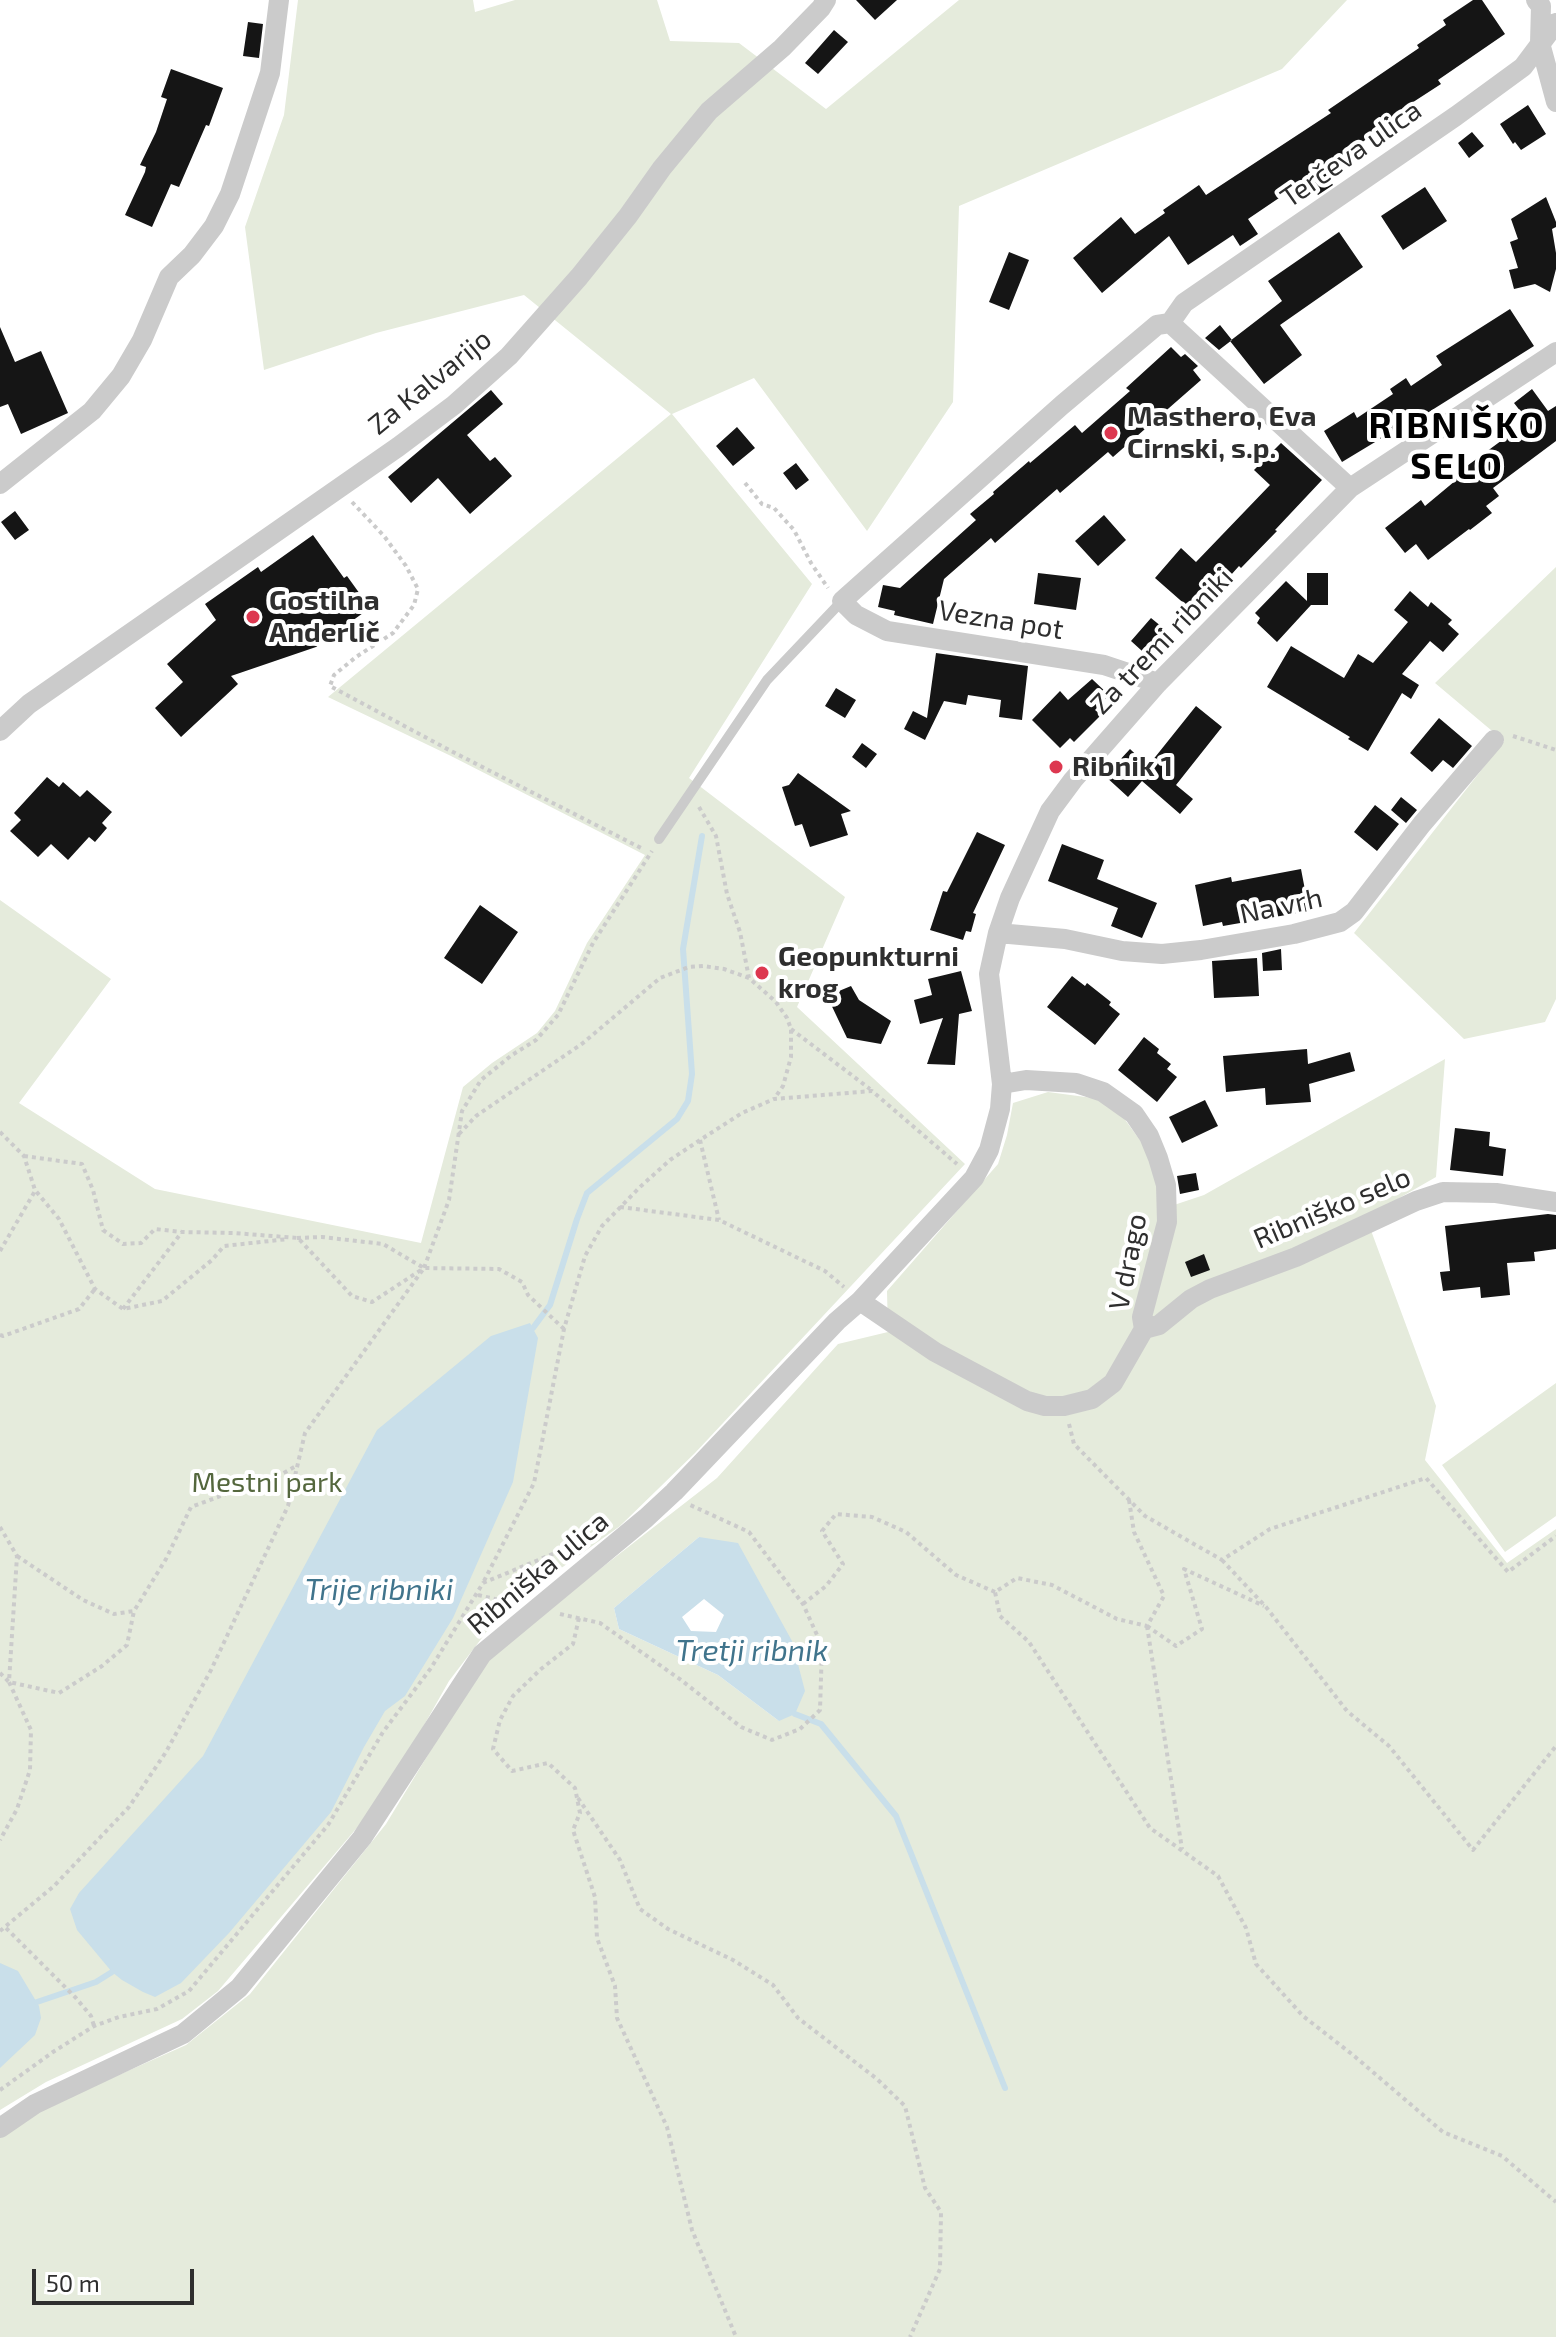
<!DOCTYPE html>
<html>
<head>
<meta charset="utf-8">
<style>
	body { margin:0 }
	#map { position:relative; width:1556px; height:2337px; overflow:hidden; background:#fff; font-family:"Exo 2",sans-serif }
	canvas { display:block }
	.scale { position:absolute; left:32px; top:2269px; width:162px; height:36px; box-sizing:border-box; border:4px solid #2e2e2e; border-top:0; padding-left:10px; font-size:24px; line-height:28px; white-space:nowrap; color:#2e2e2e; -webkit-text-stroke:6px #fff; paint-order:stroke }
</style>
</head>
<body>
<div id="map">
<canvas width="1556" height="2337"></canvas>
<div class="scale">50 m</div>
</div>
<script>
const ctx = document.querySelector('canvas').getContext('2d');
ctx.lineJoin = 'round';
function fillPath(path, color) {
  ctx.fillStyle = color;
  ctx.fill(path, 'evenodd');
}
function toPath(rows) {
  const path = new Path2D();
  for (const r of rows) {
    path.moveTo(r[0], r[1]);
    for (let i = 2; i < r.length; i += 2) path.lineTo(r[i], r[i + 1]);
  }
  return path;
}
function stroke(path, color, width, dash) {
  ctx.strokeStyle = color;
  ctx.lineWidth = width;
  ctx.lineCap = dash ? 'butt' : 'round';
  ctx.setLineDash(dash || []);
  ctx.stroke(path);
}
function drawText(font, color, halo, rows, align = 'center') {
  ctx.font = font + ' "Exo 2",sans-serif';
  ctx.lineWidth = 8;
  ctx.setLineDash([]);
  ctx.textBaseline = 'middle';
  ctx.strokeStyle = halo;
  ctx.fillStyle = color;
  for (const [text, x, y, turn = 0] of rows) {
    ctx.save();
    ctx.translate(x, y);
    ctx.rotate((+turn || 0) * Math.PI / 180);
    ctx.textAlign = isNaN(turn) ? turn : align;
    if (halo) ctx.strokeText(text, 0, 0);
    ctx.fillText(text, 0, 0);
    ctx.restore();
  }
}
fillPath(toPath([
	[298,0,473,0,475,12,515,0,657,0,670,41,739,43,826,109,959,0,1347,0,1282,69,959,206,953,402,867,531,754,378,672,414,812,584,689,778,845,897,797,1007,965,1164,695,1453,620,1526,504,1609,449,1681,384,1796,218,1991,182,2019,46,2082,0,2110,0,900,111,979,19,1103,155,1189,421,1243,463,1087,492,1063,537,1033,555,1011,587,943,645,855,451,756,328,697,671,414,524,295,376,333,264,370,245,227,284,115],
	[1556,567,1556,999,1545,1022,1464,1039,1354,933,1504,741,1435,683],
	[1445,1059,1436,1177,1366,1217,1436,1406,1425,1460,1507,1563,1556,1529,1556,2337,0,2337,0,2137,38,2111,186,2045,250,1994,386,1824,488,1656,717,1478,838,1344,888,1332,887,1291,998,1164,1007,1135,1013,1103,1048,1092,1093,1098,1118,1110,1142,1143,1154,1169,1162,1209,1204,1195],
	[699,1537,779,1721,718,1675,619,1629,614,1608],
	[1556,1383,1556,1516,1505,1552,1442,1465]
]), '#e5ebdc');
fillPath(toPath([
	[530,1323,538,1338,513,1482,453,1618,405,1696,385,1711,364,1747,331,1812,229,1933,181,1983,155,1997,143,1992,122,1980,112,1972,77,1930,70,1909,79,1893,203,1756,377,1430,491,1336],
	[699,1537,738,1543,792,1641,805,1691,795,1714,779,1721,718,1675,619,1629,614,1608],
	[704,1599,724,1615,716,1632,691,1631,682,1617],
	[0,1963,18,1971,39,2006,41,2018,35,2035,0,2068]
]), '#c9dfea');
stroke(toPath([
	[533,1328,550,1305,577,1219,587,1193,677,1119,688,1101,692,1074,683,949,702,836],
	[795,1714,821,1724,896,1816,1005,2088],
	[37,2002,96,1982,112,1972]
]), '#c9dfea', 6);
fillPath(toPath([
	[856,0,897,0,875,20],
	[1473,0,1482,0,1505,34,1438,80,1441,84,1404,108,1406,111,1323,170,1333,185,1318,195,1307,179,1248,219,1258,234,1240,246,1233,235,1188,265,1169,236,1102,293,1073,258,1121,217,1135,234,1165,213,1163,210,1199,185,1206,195,1331,113,1328,110,1419,48,1417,45,1446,25,1443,20],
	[248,22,263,24,259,58,243,56],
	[834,30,848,42,818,74,805,63],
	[171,69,223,88,209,126,206,125,179,187,171,184,152,227,125,215,145,172,146,167,140,165,156,132,167,99,161,97],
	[1528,105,1546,134,1521,150,1515,142,1513,144,1500,124],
	[1472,132,1484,146,1469,158,1458,143],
	[1425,187,1447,221,1403,250,1381,216],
	[1546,197,1556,222,1556,227,1552,229,1556,253,1556,269,1550,292,1535,284,1514,289,1509,270,1518,268,1510,242,1518,239,1511,219],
	[1339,232,1363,267,1280,325,1302,355,1264,384,1230,341,1282,301,1268,281],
	[1009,252,1029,260,1009,310,989,302],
	[1510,309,1534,346,1397,432,1395,430,1342,462,1324,431,1354,412,1357,418,1393,394,1390,389,1406,378,1411,386,1442,365,1436,356],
	[1220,325,1232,340,1219,350,1205,338],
	[0,327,15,362,41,351,68,413,21,434,8,404,0,407],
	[1171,347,1181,357,1185,354,1198,366,1193,370,1201,380,1113,457,1108,452,1060,493,1057,489,995,543,991,538,944,579,933,624,894,615,895,611,878,607,883,585,900,588,976,520,970,514,994,494,993,492,1029,461,1030,463,1075,425,1082,433,1130,391,1126,388],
	[1532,389,1548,411,1556,406,1556,441,1493,488,1499,496,1486,506,1492,513,1470,530,1469,529,1428,560,1416,544,1405,553,1385,528,1421,500,1425,506,1455,481,1452,477,1528,421,1514,403],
	[491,390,503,404,467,435,490,461,495,457,512,476,470,514,438,478,411,503,388,477],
	[737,427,755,448,733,466,716,446],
	[1281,443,1322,480,1275,530,1277,531,1241,568,1239,566,1196,614,1155,578,1181,548,1196,562,1270,485,1254,470],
	[796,463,809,480,796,490,783,473],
	[15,511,29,530,15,540,1,522],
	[1104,515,1126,540,1098,566,1075,541],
	[313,535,344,578,347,576,370,608,316,647,231,676,238,684,181,737,155,708,183,682,167,664,216,620,205,604,258,567,261,572],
	[1038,573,1081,578,1076,610,1034,604],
	[1307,573,1328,573,1328,605,1311,605,1277,642,1257,623,1260,618,1255,613,1286,581,1307,601],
	[1410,591,1428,607,1431,602,1452,620,1448,624,1459,634,1443,652,1430,641,1402,674,1419,685,1411,699,1402,693,1368,751,1348,739,1350,737,1267,687,1291,646,1344,678,1358,654,1373,663,1408,622,1394,610],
	[1151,618,1173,636,1152,660,1131,641],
	[936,653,1028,666,1022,720,999,717,1001,700,968,695,966,705,944,701,925,740,904,729,913,711,927,718],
	[1092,679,1109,695,1095,710,1101,715,1074,742,1070,738,1060,748,1032,720,1060,691,1068,700],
	[836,688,856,700,845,718,825,706],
	[1196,706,1222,727,1176,785,1193,799,1180,814,1142,781,1128,797,1105,776,1130,749,1148,766],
	[1439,718,1472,746,1453,768,1443,760,1432,772,1410,753],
	[862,743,877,754,866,768,852,757],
	[798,773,851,811,841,814,848,835,810,847,802,824,795,826,782,787,789,785],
	[47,777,59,787,63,782,80,797,87,790,112,812,102,823,107,828,95,842,89,837,68,860,51,844,38,857,10,831,21,820,14,813],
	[1401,797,1417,810,1406,823,1391,810],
	[1375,805,1399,824,1377,851,1354,832],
	[977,832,1005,845,973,913,976,914,971,932,966,931,963,940,930,930,943,891,947,892],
	[1062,844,1104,860,1097,879,1157,903,1142,938,1111,926,1118,908,1048,881],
	[1301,869,1309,911,1223,926,1222,922,1203,926,1195,885,1231,877,1232,882],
	[480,905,518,932,482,984,444,958],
	[1281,949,1282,970,1263,971,1262,953],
	[1257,958,1259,996,1214,998,1212,961],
	[961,971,972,1011,959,1014,955,1065,927,1064,943,1018,920,1024,914,1000,932,995,928,979],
	[1072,976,1085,986,1087,983,1111,1002,1109,1005,1120,1014,1095,1045,1047,1007],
	[851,986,859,1000,891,1021,881,1044,847,1038,827,996],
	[1144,1037,1159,1049,1157,1053,1171,1064,1167,1069,1177,1077,1157,1102,1118,1070],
	[1307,1049,1308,1064,1350,1052,1355,1071,1309,1084,1311,1102,1266,1105,1265,1088,1226,1092,1223,1056],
	[1205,1100,1218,1126,1182,1143,1169,1117],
	[1455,1128,1490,1132,1489,1146,1506,1149,1503,1176,1450,1170],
	[1196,1173,1199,1190,1180,1194,1177,1176],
	[1548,1214,1556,1215,1556,1249,1534,1252,1535,1261,1507,1263,1510,1295,1481,1298,1480,1287,1443,1291,1440,1272,1450,1271,1445,1226],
	[1204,1254,1210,1270,1191,1277,1185,1262]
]), '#151515');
stroke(toPath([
	[745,483,762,504,774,508,794,530,811,563,828,588],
	[352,502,384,536,406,566,418,589,414,605,393,633,356,657,334,675,330,686,451,751,643,849],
	[1513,736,1556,750],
	[699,807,716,836,727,894,740,932,749,978],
	[791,1029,870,1089],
	[0,1132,24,1156,35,1190,59,1219,95,1289,123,1309,162,1301,212,1260,224,1246,288,1239],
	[459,1134,476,1116,583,1043,660,978,689,967,703,966,724,969,749,978,776,1002,787,1018,791,1029,791,1057,783,1086,774,1099],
	[700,1140,719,1220],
	[24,1156,82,1164,93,1190,103,1230,123,1244,141,1243,155,1229,182,1232,234,1233,298,1238,352,1296,372,1302,424,1268,449,1200,462,1111,481,1080,512,1055,536,1040,558,1015,593,943,652,851],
	[620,1207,719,1220,825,1271,844,1287],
	[297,1238,322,1237,383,1244,424,1268],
	[0,1251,35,1191],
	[123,1309,182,1232],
	[0,1335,3,1336,79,1309,95,1289],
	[1069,1424,1074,1444,1145,1516,1222,1560,1270,1529,1426,1478,1508,1572,1556,1536],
	[1129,1500,1134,1532,1164,1596,1147,1626,1117,1619,1052,1585,1017,1578,995,1592,1000,1616,1029,1642,1150,1828,1218,1876,1246,1928,1256,1964,1303,2016,1353,2055,1443,2132,1502,2156,1556,2202],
	[0,1527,17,1556,9,1682,31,1730,30,1770,17,1809,0,1840],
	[17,1556,83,1600,114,1614,134,1611,166,1559,191,1507,226,1494,255,1489,296,1466],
	[1222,1560,1266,1607,1347,1711,1389,1746,1473,1850,1556,1746],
	[484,1581,534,1483,564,1329,585,1256,602,1226,640,1187,670,1160,700,1140,742,1113,774,1099,872,1091,957,1164],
	[478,1595,512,1603],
	[803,1604,826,1586,843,1564,822,1531,836,1514,872,1517,906,1532,956,1575,995,1592],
	[560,1614,600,1623,681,1680,741,1727,772,1740,800,1729,820,1710,822,1646,803,1604,749,1532,688,1504],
	[579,1618,573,1644,541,1669,513,1696,500,1720,493,1749,512,1771,548,1763,575,1788,580,1813,573,1830,595,1897,597,1938,615,1986,617,2018,667,2127,692,2230,736,2337],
	[1147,1626,1182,1849],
	[1147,1626,1176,1646,1202,1629,1184,1569,1264,1606],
	[0,1673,9,1682,59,1693,102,1666,127,1645,134,1611],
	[578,1798,620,1860,640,1909,668,1929,733,1960,773,1985,798,2018,877,2079,905,2106,925,2188,941,2212,940,2269,910,2337],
	[6,1928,76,1998,91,2016,94,2026],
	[0,1931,54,1886,129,1807,166,1752,211,1670,288,1506,305,1433,424,1268,499,1269,522,1282,528,1295,564,1329],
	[0,2090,53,2052,94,2026,119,2017,157,2009,189,1991,328,1825,383,1732,431,1668,483,1583,584,1541]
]), '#cbcbcb', 4, [4, 4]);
stroke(toPath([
	[659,839,767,680,842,601]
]), '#cbcbcb', 10);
stroke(toPath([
	[1536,0,1541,6,1540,43,1556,102],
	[1170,323,1350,488],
	[0,484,92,411,121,376,142,340,169,277,192,255,214,226,230,194,270,73,279,0],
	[1158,683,1104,665,887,631,856,615,842,601,1062,405,1157,325,1170,323,1184,303,1456,116,1523,67,1556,23],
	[0,731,29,704,398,447,454,405,509,356,579,277,628,216,662,168,709,111,782,48,821,8,826,0],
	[998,933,1065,939,1122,951,1162,954,1201,950,1294,934,1340,922,1354,912,1422,824,1494,740],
	[1002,1084,1026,1080,1076,1083,1103,1092,1134,1114,1149,1136,1158,1158,1166,1185,1167,1222,1142,1317,1144,1329],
	[860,1301,935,1352,1027,1401,1045,1406,1064,1406,1092,1399,1113,1383,1144,1329],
	[1144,1329,1159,1325,1191,1299,1210,1289,1296,1257,1416,1201,1443,1192,1496,1193,1556,1202],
	[0,2128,35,2104,183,2034,239,1988,362,1838,482,1654,646,1518,674,1492,837,1321,860,1301,974,1178,989,1150,1000,1109,1002,1084,989,974,998,933,1010,898,1050,811,1073,780,1158,683,1350,488,1556,352]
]), '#cbcbcb', 20);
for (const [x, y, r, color] of [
	[1111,433,8,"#dd3850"],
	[253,617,8,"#dd3850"],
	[1056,767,8,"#dd3850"],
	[762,973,8,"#dd3850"]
]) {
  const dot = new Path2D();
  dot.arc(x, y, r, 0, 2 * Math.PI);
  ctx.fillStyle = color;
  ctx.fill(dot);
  stroke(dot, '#fff', 3);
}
drawText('28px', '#2e2e2e', '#fff', [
	["Terčeva ulica",1351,154,-35],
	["Za Kalvarijo",430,382,-39],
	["Vezna pot",1001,620,9],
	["Za tremi ribniki",1162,641,-46],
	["Na vrh",1281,906,-12],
	["Ribniško selo",1332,1208,-23],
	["V drago",1128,1262,-79],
	["Ribniška ulica",538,1573,-40]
]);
drawText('bold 28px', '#2e2e2e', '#fff', [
	["Masthero, Eva",1127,417],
	["Cirnski, s.p.",1127,449],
	["Gostilna",269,601],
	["Anderlič",269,633],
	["Ribnik 1",1072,767],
	["Geopunkturni",778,957],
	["krog",778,989]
], 'left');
drawText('28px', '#54673d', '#fff', [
	["Mestni park",267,1483]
]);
drawText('italic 30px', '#40748c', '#fff', [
	["Trije ribniki",379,1590],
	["Tretji ribnik",752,1651]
]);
ctx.letterSpacing = '2px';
drawText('bold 36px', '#000', '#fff', [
	["RIBNIŠKO",1457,426],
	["SELO",1457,467]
]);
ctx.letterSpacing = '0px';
</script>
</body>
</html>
